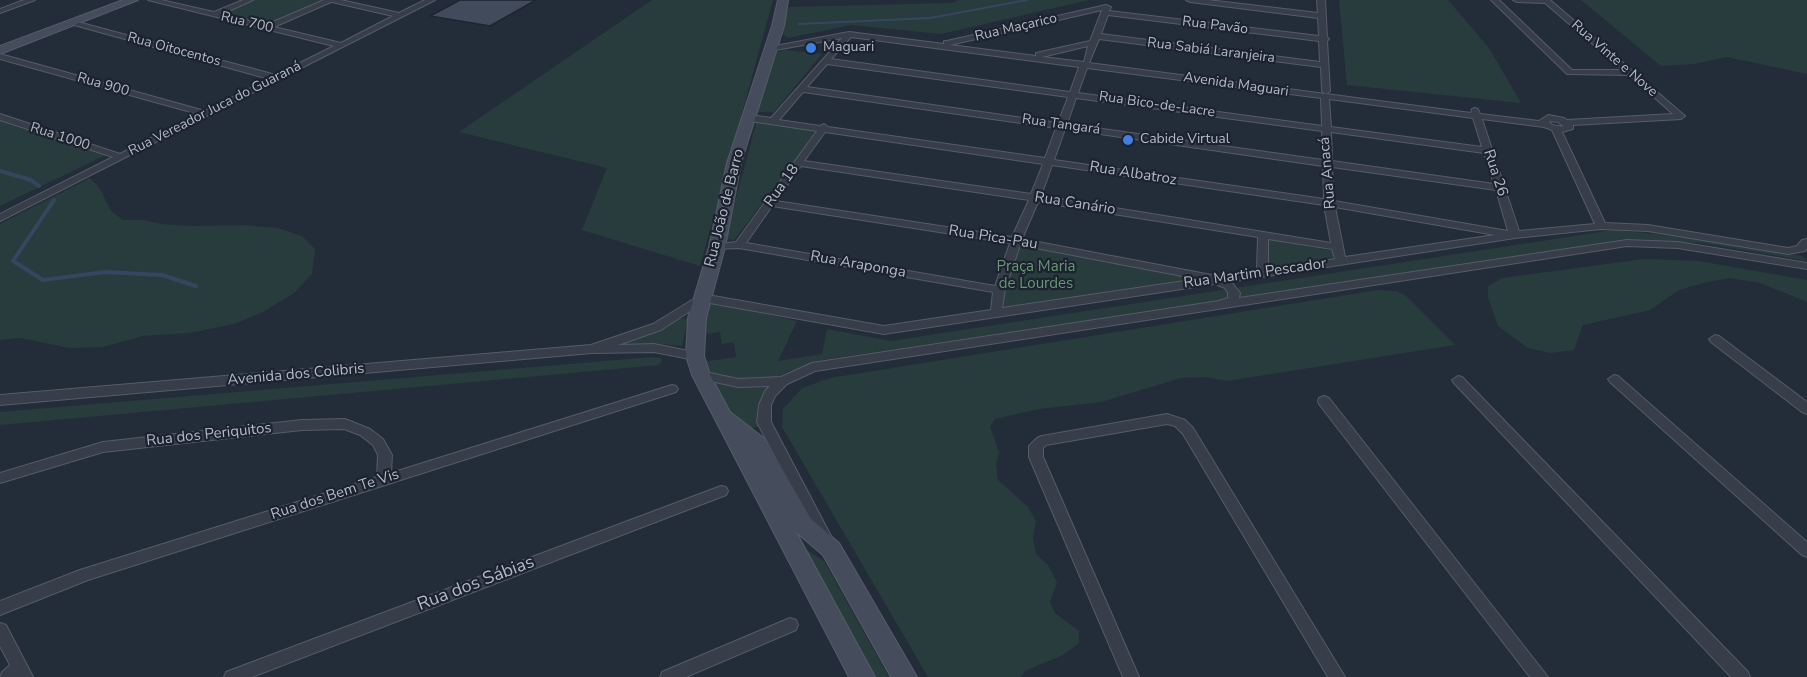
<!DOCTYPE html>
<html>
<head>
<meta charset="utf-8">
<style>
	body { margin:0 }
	canvas { display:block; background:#232c39 }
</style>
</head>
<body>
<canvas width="1807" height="677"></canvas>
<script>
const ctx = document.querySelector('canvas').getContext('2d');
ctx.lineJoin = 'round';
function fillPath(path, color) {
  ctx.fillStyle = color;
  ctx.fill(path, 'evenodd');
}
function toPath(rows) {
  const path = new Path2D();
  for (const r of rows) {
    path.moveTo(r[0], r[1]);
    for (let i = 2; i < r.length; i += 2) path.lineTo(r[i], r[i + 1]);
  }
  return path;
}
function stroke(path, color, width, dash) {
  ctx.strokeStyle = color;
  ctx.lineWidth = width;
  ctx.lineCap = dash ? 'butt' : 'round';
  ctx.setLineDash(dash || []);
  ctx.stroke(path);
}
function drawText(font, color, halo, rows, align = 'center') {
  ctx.font = font + ' "Nunito Sans",sans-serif';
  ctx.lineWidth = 4.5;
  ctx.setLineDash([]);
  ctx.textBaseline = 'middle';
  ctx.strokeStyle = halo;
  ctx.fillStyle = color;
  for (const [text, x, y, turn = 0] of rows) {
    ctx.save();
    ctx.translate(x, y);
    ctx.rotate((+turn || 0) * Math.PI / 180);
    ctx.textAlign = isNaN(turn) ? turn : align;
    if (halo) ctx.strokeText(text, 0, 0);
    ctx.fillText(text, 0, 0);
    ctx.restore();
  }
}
fillPath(toPath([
	[252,0,323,0,268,24,220,13],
	[652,0,773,0,700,266,582,230,607,168,459,132],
	[960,0,1089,0,941,34,851,25,788,38,781,33,788,7,952,3],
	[1339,0,1448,0,1489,48,1521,103,1347,85],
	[1581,0,1807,0,1807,74,1727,57,1694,64,1661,66],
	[786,50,822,54,774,112,757,112,773,53],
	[0,119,108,154,0,206],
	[757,120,815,128,817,132,734,240,725,239],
	[90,178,99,187,111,211,123,220,143,220,161,224,191,226,244,225,277,228,302,236,315,249,312,274,294,293,263,312,234,324,189,333,143,336,103,347,70,348,20,338,0,340,0,224],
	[1613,230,1689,237,1802,256,1807,261,1703,243,1634,239,822,360,785,373,772,382,757,409,758,427,748,428,728,412,702,362,736,357,734,342,722,344,720,332,700,335,708,301,797,321,778,361,822,354,827,329,891,341],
	[1268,239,1333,251,1334,257,1269,269],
	[1016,242,1211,279,997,312],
	[1644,259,1699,261,1807,280,1807,302,1760,283,1729,278,1703,283,1679,290,1650,310,1583,325,1574,350,1550,353,1528,348,1498,326,1488,298,1488,286,1502,278],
	[1378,290,1396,291,1406,296,1455,345,1227,381,1205,377,1181,378,1101,402,1039,409,995,419,990,426,999,453,996,464,998,480,1028,507,1036,521,1033,537,1036,554,1048,565,1057,582,1050,602,1055,613,1079,631,1079,643,1063,655,1025,671,1021,677,928,677,782,427,783,409,802,388,830,378],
	[678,319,688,319,682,346,650,343,614,346,639,338],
	[652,357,661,358,662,361,659,365,0,425,0,412],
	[796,537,805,549,824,561,889,677,868,677]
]), '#283b3d');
stroke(toPath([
	[799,24,930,18,1027,0]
]), '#374660', 2);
stroke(toPath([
	[0,171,31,180,39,186],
	[54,200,13,261,43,280,105,272,162,275,196,286]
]), '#374660', 4);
const building = toPath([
	[460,0,536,0,490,26,430,16,460,0]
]);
fillPath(building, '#424b5b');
stroke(building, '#1e2531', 1.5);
const street = toPath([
	[24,0,35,0,0,13,0,9,24,0],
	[148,0,161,0,214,12,243,0,253,0,222,14,266,25,324,0,341,0,399,13,425,0,435,0,0,221,0,214,113,157,0,120,0,114,120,154,198,114,0,59,0,54,205,111,269,79,67,23,74,21,276,75,334,46,148,0],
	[331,2,332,2,393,16,341,43,274,27,331,2],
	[1186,0,1208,0,1318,13,1317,0,1325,0,1327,37,1329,39,1327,41,1330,91,1326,94,1322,91,1321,67,1099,39,1089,63,1471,113,1472,109,1475,108,1478,109,1480,114,1539,121,1548,115,1564,118,1567,120,1673,114,1629,75,1567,74,1491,0,1499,0,1572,70,1623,70,1545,3,1517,2,1513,0,1550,0,1685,116,1681,119,1573,125,1573,129,1562,132,1605,223,1648,225,1788,248,1797,246,1802,240,1807,239,1807,248,1805,251,1788,254,1648,231,1601,229,1515,238,1229,282,1233,284,1240,293,1239,298,1627,240,1678,242,1807,263,1807,269,1678,248,1627,246,815,371,787,384,775,396,771,405,771,422,832,538,830,542,825,544,820,542,757,422,759,405,765,391,770,386,738,387,697,378,695,375,697,372,701,371,738,379,781,377,812,363,1219,301,1228,298,1228,293,1225,288,1215,284,884,334,704,302,661,330,618,345,654,344,699,353,701,356,699,359,695,360,654,352,592,353,0,405,0,395,591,345,653,324,702,294,884,326,991,310,993,292,739,248,713,249,712,247,713,245,736,242,817,131,750,121,746,118,750,115,771,118,842,38,770,51,766,49,770,47,849,32,944,44,944,41,947,41,1106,5,1111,7,1109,11,1319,36,1318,18,1190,2,1186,0],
	[1102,10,1090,41,1036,53,1036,56,950,45,1102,10],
	[1108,15,1319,41,1320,62,1101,34,1108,15],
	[851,37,1079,67,1070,92,831,59,851,37],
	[1088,46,1084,62,1042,57,1088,46],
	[827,64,1068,97,1058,123,807,87,827,64],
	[1087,68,1321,98,1322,126,1078,93,1087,68],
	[803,92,1056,128,1045,158,828,127,824,124,820,126,779,120,803,92],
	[1076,98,1322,131,1323,160,1067,124,1076,98],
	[1329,99,1473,118,1482,147,1331,127,1329,99],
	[1482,119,1544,127,1552,130,1595,224,1519,231,1482,119],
	[1549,121,1558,122,1564,127,1552,125,1549,121],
	[1065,129,1323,166,1324,199,1054,160,1065,129],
	[825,132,1043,164,1031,194,804,161,825,132],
	[1331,132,1484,153,1494,184,1332,161,1331,132],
	[1052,165,1324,205,1331,243,1041,196,1052,165],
	[801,166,1029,200,1012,237,776,201,801,166],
	[1332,167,1496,190,1508,231,1334,201,1332,167],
	[1038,202,1258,237,1257,270,1217,276,1022,239,1038,202],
	[772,206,1010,243,995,286,746,243,772,206],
	[1335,207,1495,235,1345,257,1335,207],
	[1268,239,1332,249,1335,259,1268,269,1268,239],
	[1020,245,1198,279,1002,308,1005,290,1020,245],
	[1715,335,1719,336,1807,402,1807,414,1802,412,1711,342,1709,339,1715,335],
	[1614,375,1618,376,1807,542,1807,557,1802,555,1610,382,1608,379,1614,375],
	[1458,376,1462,377,1748,672,1750,677,1731,677,1454,383,1452,380,1458,376],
	[672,385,676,386,678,389,676,392,88,580,0,615,0,601,80,570,377,477,378,455,373,445,360,435,344,429,302,430,103,452,0,483,0,473,103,442,302,420,345,419,370,429,383,439,392,455,391,473,672,385],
	[1324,396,1329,398,1548,677,1530,677,1319,404,1318,401,1319,398,1324,396],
	[1167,414,1185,420,1193,428,1345,677,1328,677,1183,434,1175,426,1167,424,1046,445,1043,448,1043,457,1139,677,1123,677,1029,457,1029,446,1037,438,1042,436,1167,414],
	[721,486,726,487,728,491,726,495,252,677,224,677,226,672,721,486],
	[790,618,796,620,798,625,796,630,686,677,660,677,662,672,790,618],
	[0,623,6,625,33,677,0,677,2,672,10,665,0,646,0,623]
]);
const secondary = toPath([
	[123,0,138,0,0,54,0,46,123,0],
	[778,0,788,0,784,26,741,163,725,247,706,318,704,356,710,375,730,412,765,439,811,519,839,543,917,677,891,677,823,555,796,532,875,677,849,677,692,375,686,356,688,318,709,247,727,163,772,26,778,0]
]);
stroke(street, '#555b68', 2);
stroke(secondary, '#555b68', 2);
fillPath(street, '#373e4a');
fillPath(secondary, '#454d5d');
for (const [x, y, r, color] of [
	[811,48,6,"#3f7fe0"],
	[1128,140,6,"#3f7fe0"]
]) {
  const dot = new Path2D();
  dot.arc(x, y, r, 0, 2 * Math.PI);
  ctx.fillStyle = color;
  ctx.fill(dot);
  stroke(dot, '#1c232f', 2);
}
drawText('14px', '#b2b8c6', '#1c232f', [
	["Rua 700",247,23,13],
	["Rua Pavão",1215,26,7],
	["Rua Maçarico",1016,28,-13],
	["Rua Oitocentos",174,50,15],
	["Rua Sabiá Laranjeira",1211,51,7],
	["Rua Vinte e Nove",1614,59,41],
	["Rua 900",103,85,16],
	["Avenida Maguari",1236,85,8],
	["Rua Bico-de-Lacre",1157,105,8],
	["Rua Vereador Juca do Guaraná",215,109,-27],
	["Rua Tangará",1061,125,8],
	["Rua 1000",60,137,18]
]);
drawText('14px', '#b2b8c6', '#1c232f', [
	["Maguari",823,48],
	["Cabide Virtual",1140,140]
], 'left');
drawText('15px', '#b2b8c6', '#1c232f', [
	["Rua Anacá",1328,173,-95],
	["Rua 26",1495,173,72],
	["Rua Albatroz",1133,174,9],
	["Rua 18",782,186,-55],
	["Rua Canário",1075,204,9],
	["Rua João de Barro",725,208,-76],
	["Rua Pica-Pau",993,238,9],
	["Rua Araponga",858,265,10],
	["Rua Martim Pescador",1255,274,-8],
	["Avenida dos Colibris",296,375,-5],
	["Rua dos Periquitos",209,435,-6],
	["Rua dos Bem Te Vis",335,495,-18]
]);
drawText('15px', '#6a9676', '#1c232f', [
	["Praça Maria",1036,267],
	["de Lourdes",1036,284]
]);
drawText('18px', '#b2b8c6', '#1c232f', [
	["Rua dos Sábias",476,584,-21]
]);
</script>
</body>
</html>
